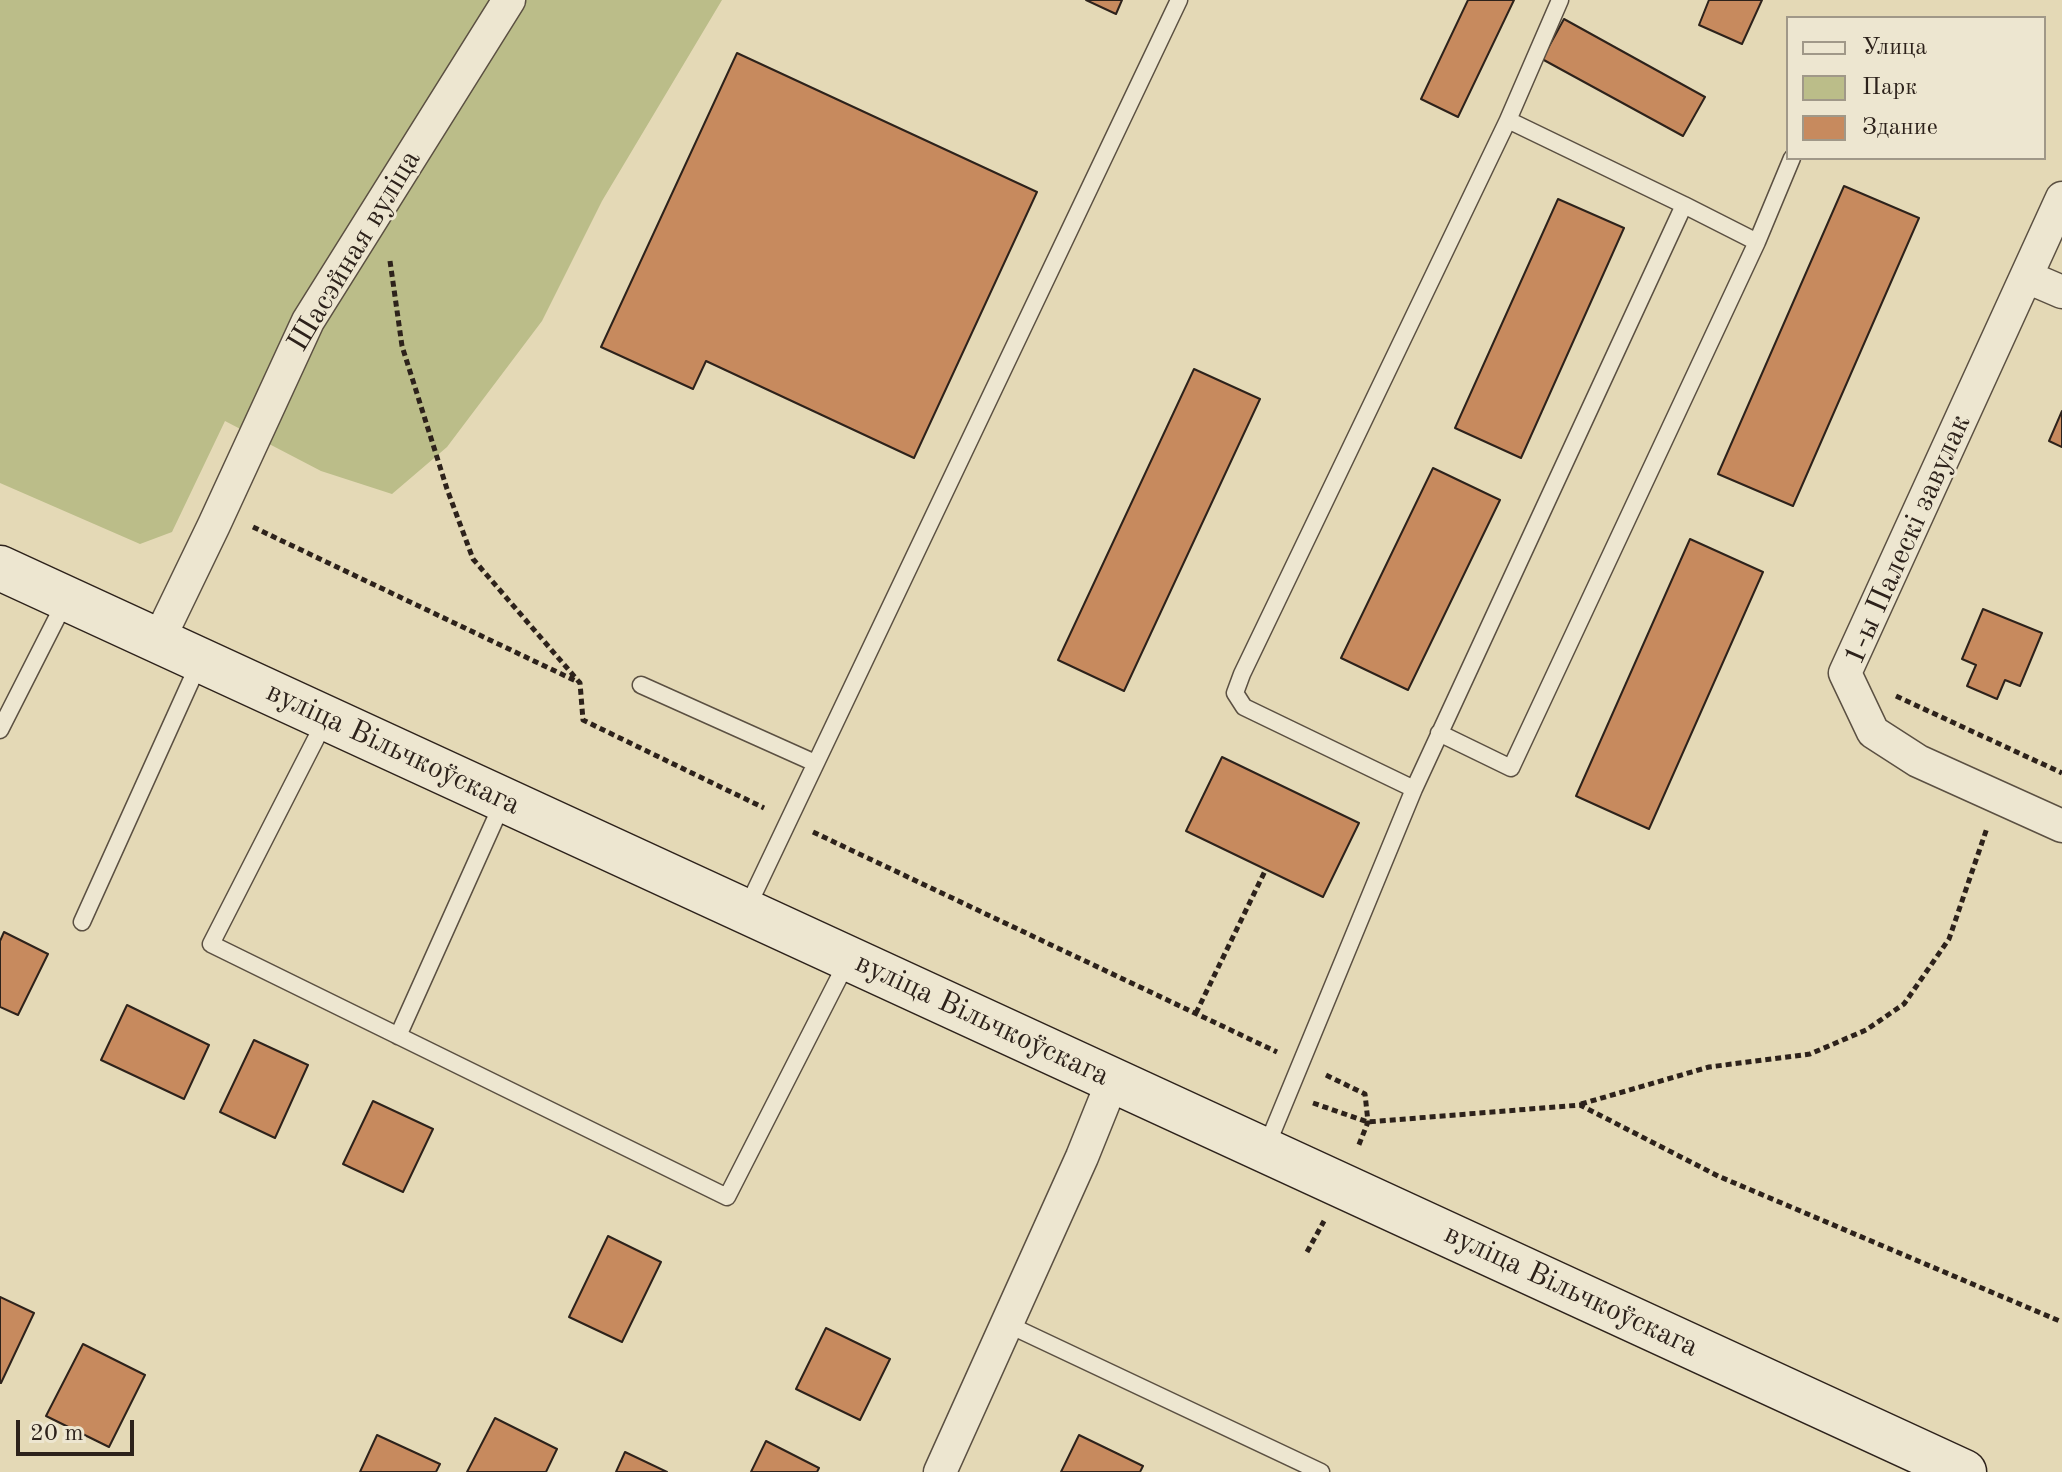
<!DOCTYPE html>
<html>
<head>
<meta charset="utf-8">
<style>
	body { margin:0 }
	#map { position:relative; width:2062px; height:1472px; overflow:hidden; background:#e4d9b6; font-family:"Old Standard TT",serif }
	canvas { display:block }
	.legend { position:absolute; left:1786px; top:16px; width:260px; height:144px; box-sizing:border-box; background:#ede6d0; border:2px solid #a09888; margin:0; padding:10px 14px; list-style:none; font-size:24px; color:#2d221b }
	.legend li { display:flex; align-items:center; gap:16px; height:40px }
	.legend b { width:40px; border:2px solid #a09888 }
	.scale { position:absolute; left:16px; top:1420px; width:118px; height:36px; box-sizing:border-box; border:4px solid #2d221b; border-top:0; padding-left:10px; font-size:24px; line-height:28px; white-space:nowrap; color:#2d221b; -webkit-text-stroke:6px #ede6d0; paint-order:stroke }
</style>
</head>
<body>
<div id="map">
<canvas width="2062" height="1472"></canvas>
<ul class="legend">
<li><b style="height:10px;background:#ede6d0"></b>Улица</li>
<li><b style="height:22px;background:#bbbd89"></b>Парк</li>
<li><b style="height:22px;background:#c78a5e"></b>Здание</li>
</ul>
<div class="scale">20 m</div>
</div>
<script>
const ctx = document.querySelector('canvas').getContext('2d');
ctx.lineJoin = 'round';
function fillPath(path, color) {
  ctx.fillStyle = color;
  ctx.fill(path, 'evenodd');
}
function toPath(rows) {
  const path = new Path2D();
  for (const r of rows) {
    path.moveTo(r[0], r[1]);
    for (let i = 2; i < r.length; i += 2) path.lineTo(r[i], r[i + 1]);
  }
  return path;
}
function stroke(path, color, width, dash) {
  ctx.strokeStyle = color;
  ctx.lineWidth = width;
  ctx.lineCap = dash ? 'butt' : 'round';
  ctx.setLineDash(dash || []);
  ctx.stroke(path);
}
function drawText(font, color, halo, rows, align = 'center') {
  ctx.font = font + ' "Old Standard TT",serif';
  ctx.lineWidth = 6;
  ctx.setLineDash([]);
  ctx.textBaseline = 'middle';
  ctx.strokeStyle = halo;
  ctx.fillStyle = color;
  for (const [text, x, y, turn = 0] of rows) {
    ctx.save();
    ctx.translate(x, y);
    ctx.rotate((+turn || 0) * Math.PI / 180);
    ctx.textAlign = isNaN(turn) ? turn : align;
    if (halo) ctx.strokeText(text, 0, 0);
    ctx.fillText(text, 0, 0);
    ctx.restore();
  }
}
fillPath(toPath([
	[0,0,722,0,602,201,542,321,447,447,392,494,321,471,225,421,172,532,140,544,0,483]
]), '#bbbd89');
const building = toPath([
	[1086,0,1122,0,1116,14,1086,0],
	[1468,0,1514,0,1458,117,1421,99,1468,0],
	[1709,0,1762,0,1742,44,1699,25,1709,0],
	[1564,19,1705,97,1683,136,1542,59,1564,19],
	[737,53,1037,192,914,458,706,361,693,389,601,347,737,53],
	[1844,186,1919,218,1793,506,1718,474,1844,186],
	[1558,199,1624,228,1521,458,1455,428,1558,199],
	[1194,369,1260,399,1124,691,1058,660,1194,369],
	[2062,411,2062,447,2049,441,2062,411],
	[1433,468,1500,500,1408,690,1341,658,1433,468],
	[1690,539,1763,572,1649,829,1576,796,1690,539],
	[1983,609,2042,633,2020,686,2005,680,1997,699,1967,686,1976,665,1962,659,1983,609],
	[1222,757,1359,823,1323,897,1186,831,1222,757],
	[4,932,48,954,18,1015,0,1007,0,941,4,932],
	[127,1005,209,1045,184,1099,101,1060,127,1005],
	[254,1040,308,1065,275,1138,220,1112,254,1040],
	[373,1101,433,1129,403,1192,343,1164,373,1101],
	[608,1236,661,1262,622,1342,569,1317,608,1236],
	[0,1297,34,1313,1,1383,0,1383,0,1297],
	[826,1328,890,1359,860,1420,796,1389,826,1328],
	[83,1344,145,1375,109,1447,46,1416,83,1344],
	[495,1418,557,1449,546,1472,467,1472,495,1418],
	[377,1435,440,1464,436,1472,360,1472,377,1435],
	[1079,1435,1143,1466,1140,1472,1061,1472,1079,1435],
	[766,1441,819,1468,817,1472,751,1472,766,1441],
	[625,1452,667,1472,616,1472,625,1452]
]);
fillPath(building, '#c78a5e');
stroke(building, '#2d221b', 2);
const service = toPath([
	[1508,120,1560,0],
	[1757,242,1792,158],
	[641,685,815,763],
	[326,719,211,944,727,1197,848,960],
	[0,730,66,600],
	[1439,733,1511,768,1757,242,1684,205],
	[746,910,1179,0],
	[82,922,200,661],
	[398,1036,503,802],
	[1265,1150,1414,789,1244,707,1235,693,1242,674,1508,120,1684,205,1414,789],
	[1007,1324,1321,1472]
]);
const minor = toPath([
	[2062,198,1845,673,1873,732,1918,761,2062,826],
	[2027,277,2062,292],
	[158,641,214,525,308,321,509,0],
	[940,1472,1082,1157,1113,1080]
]);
const secondary = toPath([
	[0,568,1964,1472]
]);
stroke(service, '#5b5042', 19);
stroke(minor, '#5b5042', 35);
stroke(secondary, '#2d221b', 47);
stroke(toPath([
	[390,261,402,346,447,489,473,559,580,683,583,720,764,808],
	[253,527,576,681],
	[1896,696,2062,773],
	[813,832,1277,1052],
	[1196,1013,1266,869],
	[1326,1075,1365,1094,1368,1122,1358,1147],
	[1313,1103,1368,1122,1580,1105,1718,1176,2062,1322],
	[1581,1104,1709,1067,1810,1054,1866,1030,1904,1004,1949,939,1987,828],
	[1307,1252,1324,1221]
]), '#2d221b', 5, [6, 4]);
stroke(service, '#ede6d0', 16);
stroke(minor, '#ede6d0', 32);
stroke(secondary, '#ede6d0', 44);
drawText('30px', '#2d221b', '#ede6d0', [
	["Шасэйная вуліца",355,251,-59],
	["1-ы Палескі завулак",1908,540,-66],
	["вуліца Вільчкоўскага",393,749,25],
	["вуліца Вільчкоўскага",982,1020,25],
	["вуліца Вільчкоўскага",1571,1291,25]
]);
</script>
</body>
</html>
